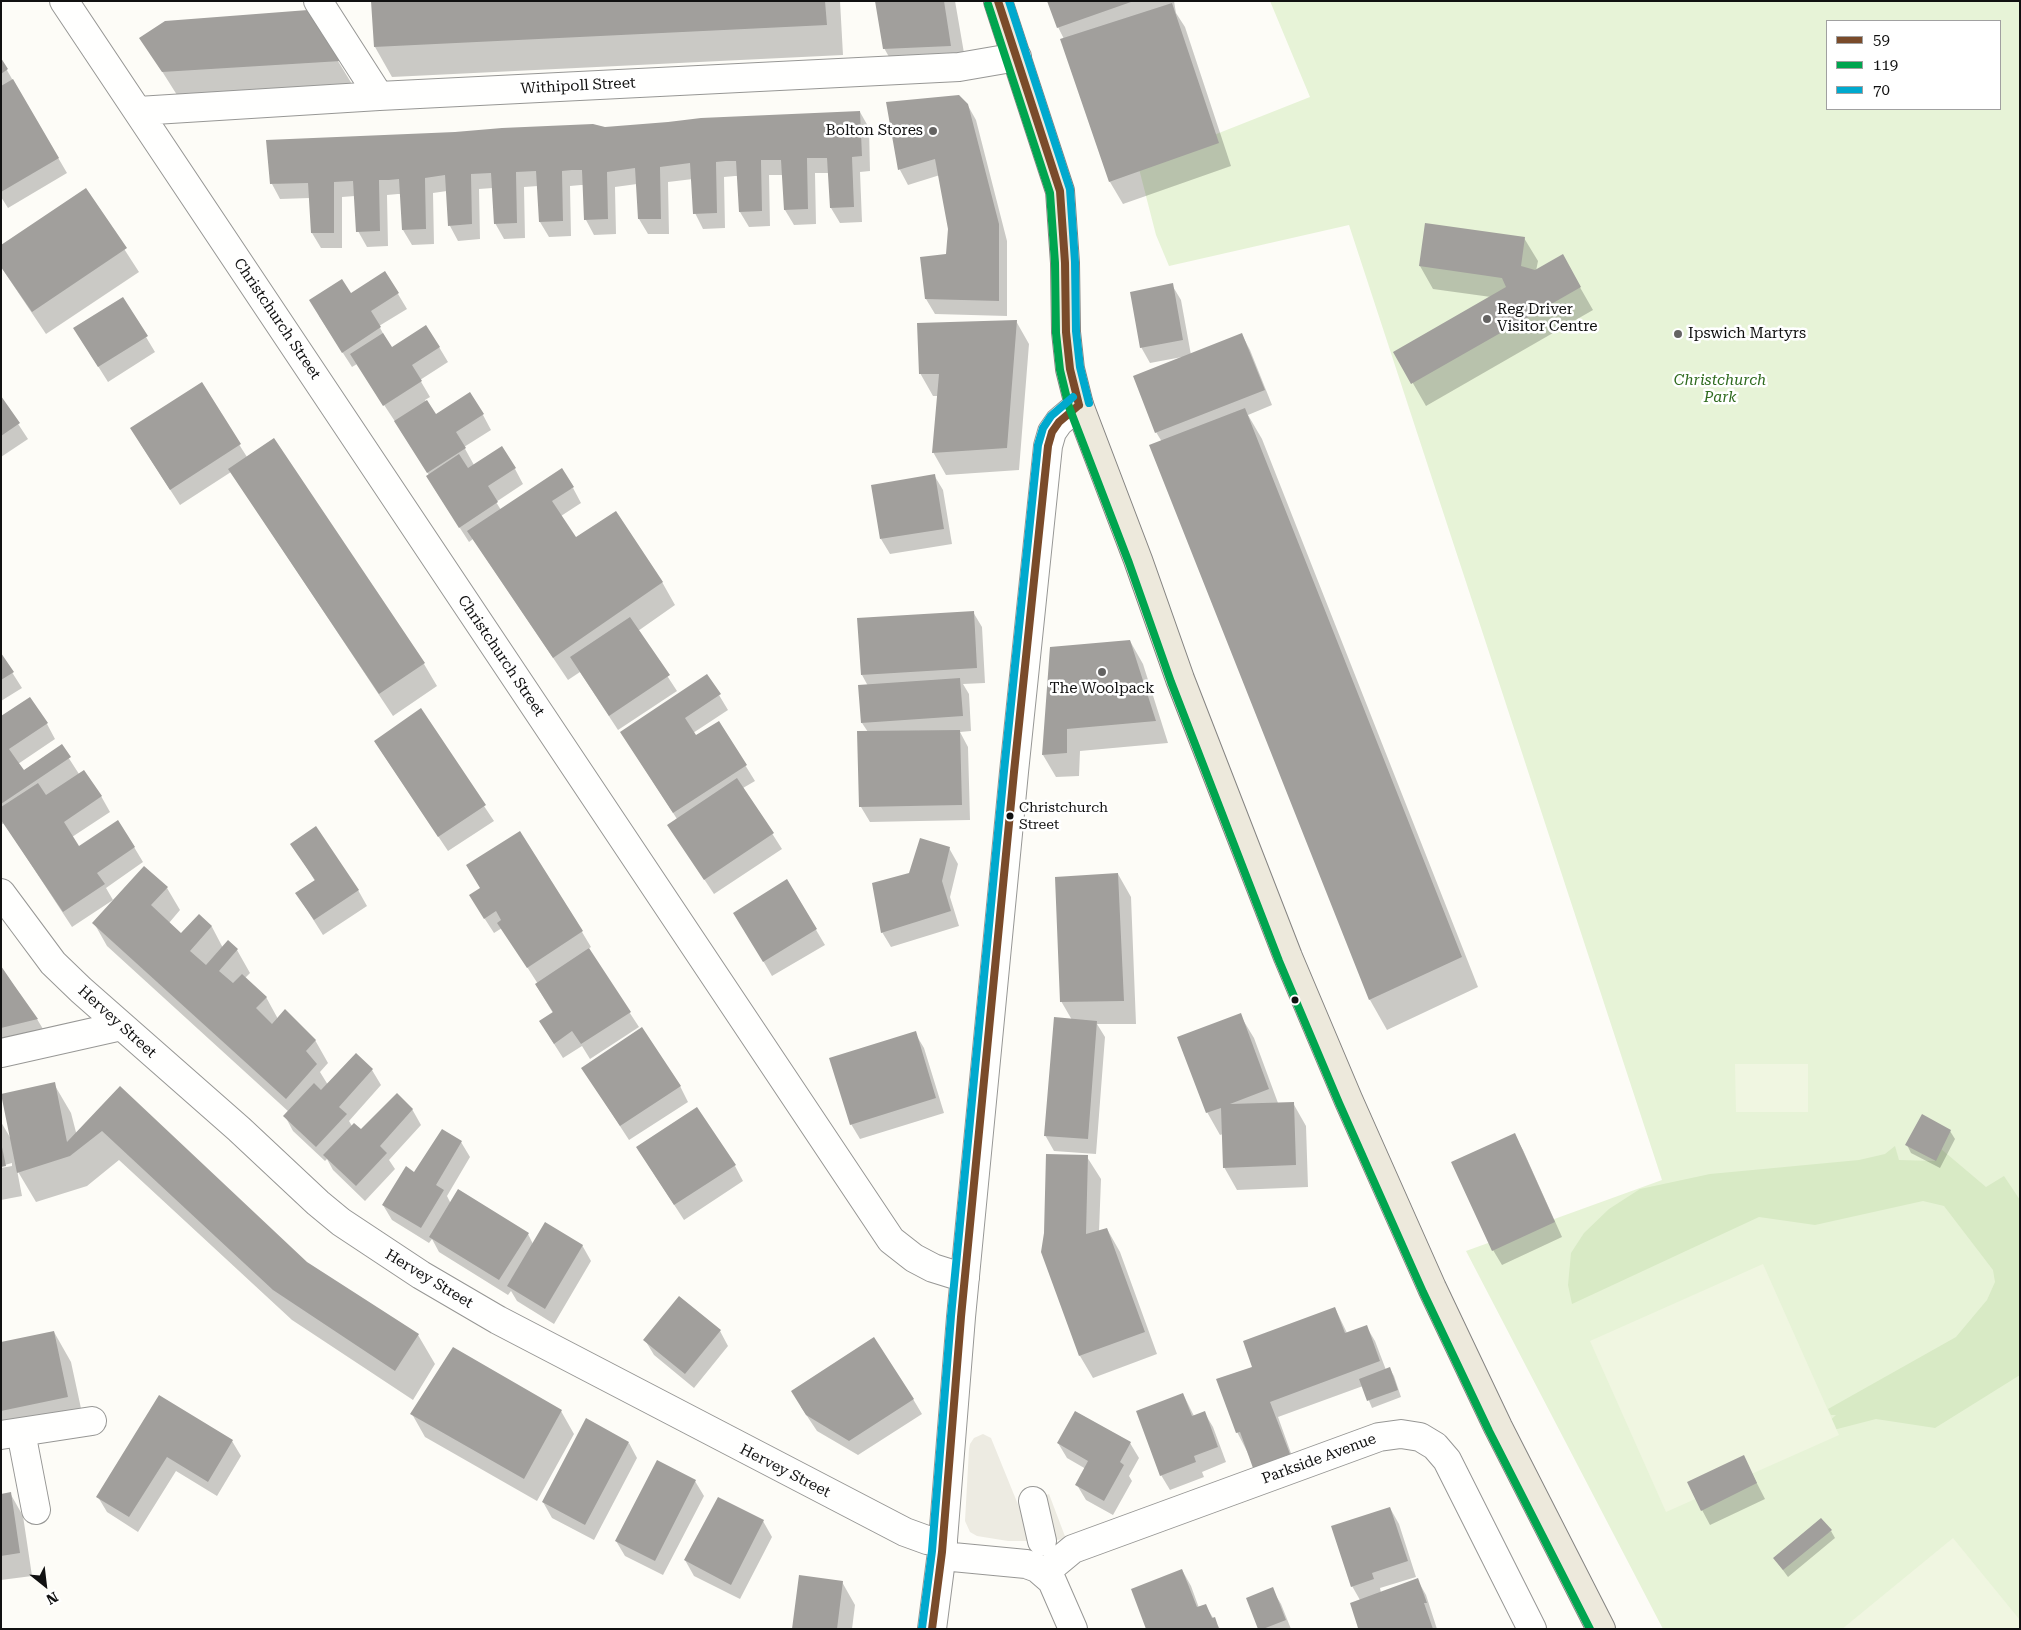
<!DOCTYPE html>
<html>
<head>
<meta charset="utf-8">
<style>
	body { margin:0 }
	#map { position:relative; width:2021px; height:1630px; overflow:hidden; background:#fdfcf7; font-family:"Roboto Serif",serif }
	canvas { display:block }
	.frame { position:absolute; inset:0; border:2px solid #111; pointer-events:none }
	.legend { position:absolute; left:1826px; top:20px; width:175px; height:90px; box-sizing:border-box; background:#fff; border:1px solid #a0a0a0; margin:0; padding:6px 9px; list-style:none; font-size:15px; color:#111 }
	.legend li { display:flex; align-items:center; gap:10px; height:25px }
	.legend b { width:25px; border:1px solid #a0a0a0 }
	.north { position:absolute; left:20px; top:1560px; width:50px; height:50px; -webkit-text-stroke:4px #fff; paint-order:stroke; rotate:151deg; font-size:14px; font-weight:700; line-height:20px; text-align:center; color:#111 }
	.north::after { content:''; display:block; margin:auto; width:18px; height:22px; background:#111; clip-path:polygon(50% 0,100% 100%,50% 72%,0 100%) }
</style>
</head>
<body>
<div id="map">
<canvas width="2021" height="1630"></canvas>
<div class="frame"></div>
<ul class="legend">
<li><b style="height:6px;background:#7a4b2a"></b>59</li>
<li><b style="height:6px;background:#00a54f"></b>119</li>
<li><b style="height:6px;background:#00a9ce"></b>70</li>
</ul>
<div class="north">N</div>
</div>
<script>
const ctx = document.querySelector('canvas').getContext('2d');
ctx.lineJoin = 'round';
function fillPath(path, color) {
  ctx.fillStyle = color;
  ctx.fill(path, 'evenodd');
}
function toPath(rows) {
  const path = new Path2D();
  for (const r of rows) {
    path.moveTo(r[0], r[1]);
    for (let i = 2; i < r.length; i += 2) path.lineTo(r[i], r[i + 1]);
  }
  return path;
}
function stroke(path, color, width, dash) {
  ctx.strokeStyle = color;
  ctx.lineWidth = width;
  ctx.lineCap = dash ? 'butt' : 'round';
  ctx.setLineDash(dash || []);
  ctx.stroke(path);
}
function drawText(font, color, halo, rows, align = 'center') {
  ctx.font = font + ' "Roboto Serif",serif';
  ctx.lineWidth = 5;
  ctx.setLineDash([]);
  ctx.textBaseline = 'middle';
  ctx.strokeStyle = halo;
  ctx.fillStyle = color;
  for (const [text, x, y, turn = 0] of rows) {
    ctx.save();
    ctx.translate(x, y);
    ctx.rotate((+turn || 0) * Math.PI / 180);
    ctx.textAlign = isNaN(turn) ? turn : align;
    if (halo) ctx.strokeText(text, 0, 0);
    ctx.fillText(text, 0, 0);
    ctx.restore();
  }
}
fillPath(toPath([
	[1270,1,2020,1,2020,1629,1663,1629,1466,1251,1662,1180,1349,225,1169,266,1156,235,1138,165,1310,97],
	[1827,21,2000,21,2000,109,1827,109]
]), '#e7f3d7');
fillPath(toPath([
	[1895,1146,1899,1160,1935,1161,1941,1149,1986,1187,2004,1176,2020,1200,2020,1375,1935,1428,1876,1419,1814,1435,1836,1415,1831,1415,1828,1409,1956,1337,1987,1300,1995,1282,1993,1270,1944,1206,1923,1201,1815,1225,1759,1217,1572,1304,1568,1285,1571,1253,1584,1233,1609,1209,1640,1189,1710,1174,1859,1160,1885,1154]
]), '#d8eac5');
fillPath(toPath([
	[1735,1064,1808,1064,1808,1112,1736,1112],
	[1763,1264,1839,1435,1666,1512,1590,1341],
	[1953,1538,2020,1620,2020,1629,1842,1629]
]), '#f0f6e1');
fillPath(toPath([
	[983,1434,991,1438,1019,1507,1049,1494,1066,1539,1048,1541,1008,1541,977,1536,970,1532,965,1521,969,1449,970,1444,974,1438]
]), '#edebe2');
fillPath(toPath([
	[372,1,840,1,843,55,392,77,375,47],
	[877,1,955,1,968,76,901,78,884,48],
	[1049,1,1174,1,1176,13,1185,27,1231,166,1123,204,1110,182,1064,39,1058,27],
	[308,12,352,84,177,95,141,38],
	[1,60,67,173,8,208,1,197],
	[887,103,967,104,976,120,1007,241,1007,316,935,314,926,299,948,255,949,229,940,175,908,185,900,170],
	[860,112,869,128,870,171,860,172,862,222,840,223,831,208,829,173,815,173,816,224,794,225,785,210,783,175,769,175,770,226,749,227,740,212,738,176,735,176,724,177,725,228,703,229,695,213,693,179,668,182,669,234,648,234,639,219,637,184,615,187,616,234,594,235,586,220,584,185,581,185,570,186,571,236,549,237,540,222,538,186,524,187,525,238,504,239,495,223,493,188,479,189,480,239,458,241,450,226,447,191,433,193,434,244,412,245,403,230,401,194,398,194,387,195,388,246,367,247,358,231,355,196,342,197,342,248,321,248,312,233,310,198,280,199,272,184,605,128],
	[86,190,139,272,46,334,1,267],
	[1524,238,1538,261,1536,271,1562,256,1593,310,1426,406,1395,352,1491,297,1433,289,1420,266],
	[1172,285,1181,300,1191,355,1242,335,1250,350,1272,405,1248,415,1262,439,1478,987,1387,1030,1370,1000,1151,446,1162,442,1156,432,1182,357,1150,363,1141,347],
	[398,294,407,309,379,326,391,348,439,347,448,362,420,380,430,397,425,400,435,416,483,415,491,430,464,447,474,465,515,469,523,484,496,502,501,510,573,488,581,503,561,516,576,539,662,582,675,605,638,631,677,691,618,730,580,672,568,680,473,539,469,542,436,491,429,475,394,420,357,364,352,367,319,316,350,295],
	[1016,321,1029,344,1019,470,946,475,933,452,939,396,933,396,920,373],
	[146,337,155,352,108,382,84,344],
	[201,384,247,457,274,439,424,664,437,686,393,716,231,472,180,505,140,443],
	[1,398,28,439,1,457],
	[934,475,943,490,952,544,890,554,881,539],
	[973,612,982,627,985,683,963,684,969,694,971,731,960,732,968,747,970,820,870,822,861,807,868,732,862,723,868,686,862,675],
	[1130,641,1143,664,1168,743,1080,751,1079,776,1056,777,1043,755],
	[1,655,22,688,1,701],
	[719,695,728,710,693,733,696,737,719,723,755,781,743,788,782,849,714,894,678,840,677,819,621,732],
	[420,710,494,821,448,851,375,742],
	[1,717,47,724,55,739,18,764,23,771,61,746,79,774,101,796,110,812,72,837,79,847,134,847,143,862,106,888,113,900,72,927,4,823,1,825],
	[520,833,582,932,591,947,588,949,639,1027,590,1059,582,1046,563,1058,549,1036,553,1013,536,985,538,984,502,928,494,933,479,910,482,888],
	[292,844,358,890,367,906,323,935,297,894,315,881],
	[949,848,958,864,950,897,959,926,891,947,882,932],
	[1118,874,1131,897,1136,1024,1097,1024,1105,1037,1096,1154,1054,1151,1045,1135,1072,1020,1061,1001],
	[787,881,825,945,772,976,735,913],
	[167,888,180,910,169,923,181,934,199,916,212,927,223,948,228,942,237,950,250,973,245,978,266,997,278,1019,315,1040,328,1063,320,1072,328,1085,356,1055,372,1070,381,1085,349,1121,352,1126,361,1131,412,1109,421,1125,389,1160,395,1169,365,1201,333,1170,327,1159,325,1161,293,1131,285,1116,289,1112,107,946,94,923],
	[1,967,37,1019,46,1034,1,1045],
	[1240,1015,1254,1038,1278,1103,1293,1103,1306,1126,1308,1187,1237,1190,1224,1167,1223,1134,1220,1135,1207,1112],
	[915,1033,924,1048,944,1113,860,1139,851,1124],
	[592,1083,680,1086,688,1102,629,1140],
	[54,1084,71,1113,77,1136,120,1088,306,1263,418,1335,435,1364,413,1400,292,1320,119,1160,87,1186,36,1202,17,1170,22,1196,1,1200,1,1168,12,1166,12,1163,1,1166,1,1122,11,1139],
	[1923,1116,1950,1131,1955,1139,1940,1168,1911,1153,1907,1145],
	[1514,1135,1523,1150,1562,1237,1502,1265,1493,1250],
	[461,1142,470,1157,447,1196,451,1204,528,1234,533,1244,582,1245,591,1261,554,1324,517,1301,511,1291,508,1295,439,1252,432,1239,429,1243,392,1220,383,1205,415,1173],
	[1087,1157,1101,1179,1099,1232,1107,1229,1120,1252,1157,1354,1093,1378,1080,1356],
	[647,1163,735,1166,743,1181,684,1220],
	[1335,1308,1347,1333,1366,1326,1375,1341,1386,1370,1390,1369,1394,1376,1401,1397,1372,1408,1363,1386,1278,1417,1297,1470,1263,1482,1237,1432,1254,1368],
	[720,1331,728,1346,694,1388,654,1355,645,1340],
	[54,1332,71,1362,85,1427,1,1444,1,1343],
	[1183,1394,1194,1416,1204,1412,1213,1427,1226,1462,1202,1472,1204,1477,1170,1490,1161,1475],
	[159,1397,232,1441,241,1456,217,1496,176,1471,138,1532,107,1512,98,1497],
	[913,1399,922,1414,858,1455,817,1431,801,1407],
	[561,1411,574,1434,537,1501,425,1437,412,1414],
	[1076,1412,1130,1443,1139,1458,1129,1476,1132,1481,1113,1515,1086,1500,1077,1485,1086,1469,1067,1458,1058,1443],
	[629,1443,637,1458,594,1540,552,1518,543,1502],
	[1743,1456,1765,1499,1710,1525,1702,1510],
	[695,1481,704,1496,663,1575,625,1556,616,1541],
	[10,1493,23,1516,32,1576,1,1580,1,1495],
	[1390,1508,1399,1524,1416,1577,1380,1588,1381,1593,1417,1579,1426,1595,1437,1629,1361,1629,1360,1627,1360,1600,1352,1586],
	[763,1521,772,1537,740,1599,694,1576,685,1560],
	[1831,1531,1835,1538,1788,1577,1774,1558],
	[1182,1570,1191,1586,1199,1608,1205,1605,1220,1629,1147,1629],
	[842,1582,855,1605,852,1629,793,1629],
	[1272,1589,1281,1604,1291,1629,1259,1629]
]), '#0003');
fillPath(toPath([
	[371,1,825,1,827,25,374,47],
	[875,1,944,1,951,46,883,49],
	[1047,1,1131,1,1131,2,1057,28],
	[1172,3,1219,143,1109,182,1060,39],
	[308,10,341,61,162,72,139,38,165,21],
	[1,58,8,69,1,74],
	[13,79,59,158,1,192,1,86],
	[959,95,968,104,999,224,999,301,925,299,920,257,946,254,948,229,935,159,898,170,886,102],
	[860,111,862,156,852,157,854,207,830,208,827,158,807,158,808,209,784,210,781,160,761,160,762,211,739,212,736,161,726,161,716,162,717,213,693,214,690,163,660,167,661,219,638,219,635,168,607,172,608,219,584,220,582,170,572,170,562,171,563,221,539,222,536,171,516,172,517,223,494,224,491,173,471,174,472,224,448,226,445,175,425,178,426,229,402,230,399,179,389,180,379,180,380,231,356,232,353,181,334,182,334,233,311,233,308,183,270,184,266,140,455,132,502,128,593,124,605,127,668,122,701,118],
	[86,188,127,248,32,312,1,267,1,245],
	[1425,223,1525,237,1521,266,1535,270,1563,254,1581,287,1411,384,1393,352,1506,287,1502,278,1419,266],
	[385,271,399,293,371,311,381,327,342,353,309,300,342,279,351,293],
	[1173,283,1183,340,1140,348,1130,292],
	[123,297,148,336,98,367,73,328],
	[1017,320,1007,448,932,453,939,374,919,374,917,323],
	[426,325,440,347,412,365,422,381,383,406,350,354,383,333,392,347],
	[1242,333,1265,390,1155,433,1133,376],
	[202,382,241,444,170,490,130,428],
	[470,392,484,414,456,432,466,448,427,473,394,421,427,400,436,414],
	[1,396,20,423,1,436],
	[1245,408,1462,957,1369,1000,1149,445],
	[274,438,425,663,379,694,228,469],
	[502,446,516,468,488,486,498,502,459,528,426,476,459,454,468,468],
	[562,468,574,487,552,501,576,537,616,511,663,582,553,658,467,531],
	[935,474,944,529,880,539,871,485],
	[974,611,977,668,861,675,857,618],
	[630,617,670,675,609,716,570,657],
	[1130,640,1156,721,1067,729,1067,753,1042,755,1050,647],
	[1,653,14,672,1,680],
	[707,674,721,694,685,718,696,735,719,721,747,765,673,813,620,732],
	[960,678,963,716,861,723,858,685],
	[30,697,48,723,9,749,16,759,24,770,62,744,71,757,1,804,1,716],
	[421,708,486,805,438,837,374,741],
	[960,730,962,805,859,807,857,731],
	[84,770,102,796,64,822,79,846,118,820,135,847,97,873,105,884,63,912,1,820,1,807,38,783,46,795],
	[737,778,774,833,704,880,667,825],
	[316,826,359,890,314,920,295,893,315,880,290,844],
	[520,831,583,931,527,968,497,923,501,920,496,911,484,919,469,895,480,888,466,865],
	[920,838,950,847,942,881,951,911,881,933,872,883,909,873],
	[144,866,168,887,151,905,181,933,199,914,212,926,190,951,206,965,228,940,238,949,219,971,233,983,242,974,267,997,256,1008,272,1024,285,1009,316,1040,306,1051,317,1064,286,1099,92,923],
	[1118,873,1124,1001,1060,1002,1055,877],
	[787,879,817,929,763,962,733,913],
	[589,948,631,1012,581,1044,572,1031,554,1044,539,1021,553,1012,535,984],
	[1,966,14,985,38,1019,1,1028],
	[1241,1013,1269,1089,1230,1104,1294,1102,1296,1165,1223,1168,1221,1108,1206,1113,1177,1037],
	[1054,1017,1097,1021,1088,1139,1044,1136],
	[642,1027,681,1086,620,1126,581,1068],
	[916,1031,936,1098,850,1125,829,1058],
	[356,1053,373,1069,339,1107,347,1114,316,1147,283,1116,314,1083,321,1090],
	[55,1082,67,1142,120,1086,307,1262,419,1334,395,1371,273,1290,102,1131,70,1156,17,1173,1,1094],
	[397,1093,413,1109,380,1146,387,1153,356,1186,323,1155,354,1123,361,1129],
	[697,1107,736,1165,674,1205,636,1147],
	[1922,1114,1951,1130,1936,1161,1905,1145],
	[442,1129,462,1141,436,1185,444,1190,421,1228,382,1205,406,1166,414,1172],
	[1515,1133,1555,1222,1492,1251,1451,1162],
	[2,1147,6,1166,1,1167,1,1148],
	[1046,1154,1088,1155,1086,1234,1107,1228,1145,1332,1079,1356,1041,1252,1044,1233],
	[458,1189,529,1233,499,1280,429,1237],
	[545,1222,583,1245,545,1309,507,1286],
	[679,1296,721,1330,685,1374,643,1340],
	[1335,1307,1345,1333,1367,1325,1380,1361,1270,1402,1290,1454,1253,1468,1240,1432,1236,1433,1216,1379,1252,1367,1243,1341],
	[54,1331,68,1397,1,1411,1,1342],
	[874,1337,914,1399,849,1441,806,1415,791,1391],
	[453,1347,562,1410,524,1479,410,1414],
	[1390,1367,1398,1390,1367,1401,1359,1379],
	[1183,1393,1192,1416,1205,1411,1218,1447,1194,1456,1196,1462,1160,1476,1136,1411],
	[159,1395,233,1440,208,1482,167,1457,129,1517,96,1497],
	[1075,1411,1131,1442,1120,1462,1124,1465,1104,1501,1075,1485,1088,1461,1057,1443],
	[586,1418,629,1442,585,1525,542,1502],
	[1744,1455,1757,1483,1701,1511,1687,1482],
	[657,1460,696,1480,655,1561,615,1541],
	[11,1492,20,1553,1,1556,1,1494],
	[718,1497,764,1520,731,1585,684,1560],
	[1390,1507,1408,1561,1372,1573,1374,1579,1351,1587,1331,1526],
	[1821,1518,1832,1530,1783,1570,1773,1558],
	[1182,1569,1197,1607,1206,1604,1212,1618,1215,1617,1219,1629,1146,1629,1131,1589],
	[799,1575,843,1581,837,1629,792,1629],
	[1418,1578,1427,1603,1424,1603,1433,1629,1358,1628,1350,1603],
	[1273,1587,1286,1620,1263,1629,1258,1629,1246,1598]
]), '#a19f9c');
const minor = toPath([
	[64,1,891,1240,914,1258,933,1268,965,1278],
	[318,1,379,96],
	[138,111,379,96,959,67,1017,57],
	[1,893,53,963,81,990,239,1129,318,1203,341,1222,421,1275,498,1320,905,1532,927,1540,943,1542],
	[1,1053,121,1026],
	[21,1432,36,1510],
	[1,1435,92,1421],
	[1033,1501,1042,1541],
	[942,1556,1026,1564,1037,1568,1052,1581,1073,1629],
	[1044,1573,1073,1549,1379,1437,1401,1434,1420,1437,1435,1446,1447,1460,1532,1629],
	[932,1629,942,1552,961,1317,1014,772,1048,446,1052,432,1059,422,1079,405]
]);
const major = toPath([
	[998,1,1060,191,1065,263,1066,332,1070,369,1079,405,1138,560,1180,679,1288,957,1348,1099,1432,1288,1498,1427,1601,1629]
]);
stroke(minor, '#979795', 30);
stroke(major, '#858482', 30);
stroke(minor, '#fffffe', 28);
stroke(major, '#ede9dc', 28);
stroke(toPath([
	[998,1,1060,191,1065,263,1066,332,1070,369,1079,405],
	[932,1629,942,1552,961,1317,1014,772,1048,446,1052,432,1059,422,1079,405]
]), '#7a4b2a', 8);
stroke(toPath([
	[988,4,1050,193,1055,263,1056,333,1060,370,1069,407,1129,563,1171,682,1279,961,1339,1103,1423,1292,1489,1431,1590,1629]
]), '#00a54f', 8);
stroke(toPath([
	[1009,1,1070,189,1075,262,1076,331,1080,367,1089,403],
	[922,1628,932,1551,951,1316,1004,771,1038,445,1043,428,1051,416,1073,397]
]), '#00a9ce', 8);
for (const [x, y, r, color] of [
	[933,131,5,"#646362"],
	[1487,319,5,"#646362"],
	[1678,334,5,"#646362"],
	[1102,672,5,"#646362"],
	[1010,816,4.5,"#111"],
	[1295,1000,4.5,"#111"]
]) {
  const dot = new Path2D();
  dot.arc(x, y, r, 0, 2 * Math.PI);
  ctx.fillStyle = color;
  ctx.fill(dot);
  stroke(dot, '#fff', 2);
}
drawText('14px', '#111', '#fff', [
	["Christchurch",1019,808],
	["Street",1019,825]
], 'left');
drawText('15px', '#111', '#fff', [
	["Withipoll Street",578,86,-3],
	["Christchurch Street",277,319,56],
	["Christchurch Street",501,656,56],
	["Hervey Street",117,1022,42],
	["Hervey Street",429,1279,31],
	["Parkside Avenue",1319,1459,-20],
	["Hervey Street",785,1471,27]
]);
drawText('15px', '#111', '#fff', [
	["Bolton Stores",923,131,"right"],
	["Reg Driver",1497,310],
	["Visitor Centre",1497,327],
	["Ipswich Martyrs",1688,334],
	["The Woolpack",1102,689,"center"]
], 'left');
drawText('italic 15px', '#2f6b1f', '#fff', [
	["Christchurch",1720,381],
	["Park",1720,398]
]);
</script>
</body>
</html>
